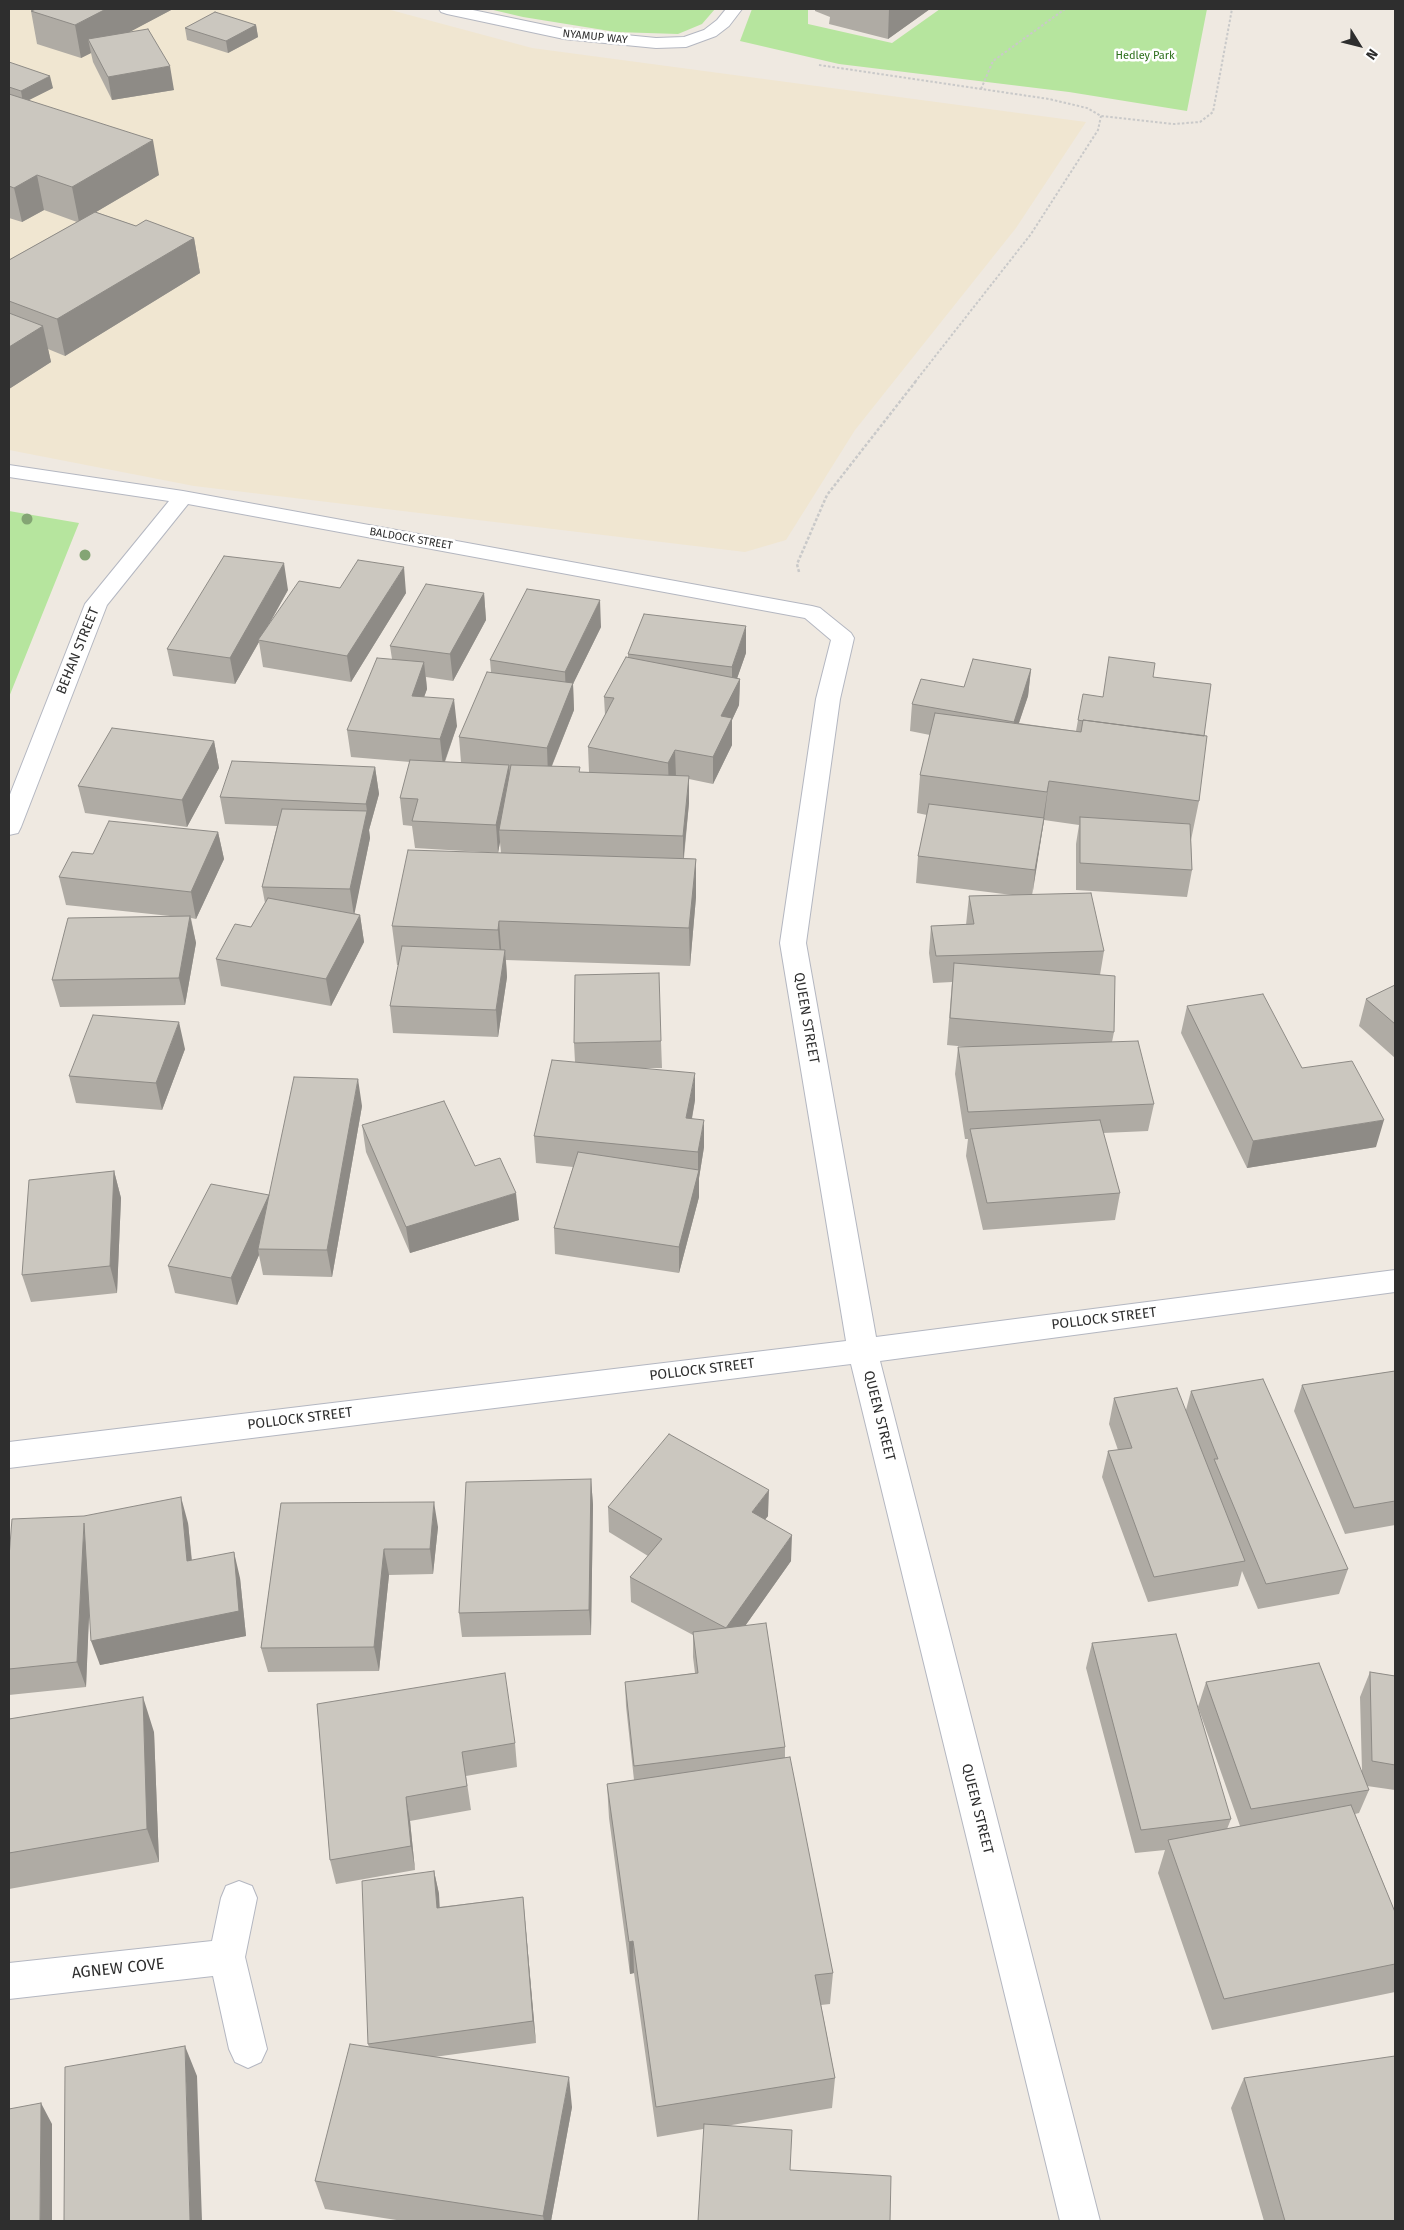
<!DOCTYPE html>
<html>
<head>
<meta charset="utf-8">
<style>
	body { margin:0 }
	#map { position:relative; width:1404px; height:2230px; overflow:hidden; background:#efe9e1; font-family:"Fira Sans",sans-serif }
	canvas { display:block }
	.frame { position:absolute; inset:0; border:10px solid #2e2e2e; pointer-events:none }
	.north { position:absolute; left:1334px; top:20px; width:50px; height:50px; -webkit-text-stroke:4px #fff; paint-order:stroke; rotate:126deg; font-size:14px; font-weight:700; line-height:20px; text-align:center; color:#2e2e2e }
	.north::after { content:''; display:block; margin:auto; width:18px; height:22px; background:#2e2e2e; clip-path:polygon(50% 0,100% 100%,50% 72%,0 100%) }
</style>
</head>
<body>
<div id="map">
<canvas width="1404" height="2230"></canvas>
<div class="frame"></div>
<div class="north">N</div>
</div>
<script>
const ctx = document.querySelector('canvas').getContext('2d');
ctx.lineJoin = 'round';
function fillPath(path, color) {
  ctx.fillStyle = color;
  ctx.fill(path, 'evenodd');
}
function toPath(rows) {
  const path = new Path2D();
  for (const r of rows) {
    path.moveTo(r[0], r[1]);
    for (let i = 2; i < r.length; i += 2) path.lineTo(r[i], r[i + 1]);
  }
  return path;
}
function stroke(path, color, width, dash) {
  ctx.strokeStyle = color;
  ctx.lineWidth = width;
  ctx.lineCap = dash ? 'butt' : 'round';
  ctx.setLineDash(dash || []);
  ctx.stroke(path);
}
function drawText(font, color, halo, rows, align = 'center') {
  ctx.font = font + ' "Fira Sans",sans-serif';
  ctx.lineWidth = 5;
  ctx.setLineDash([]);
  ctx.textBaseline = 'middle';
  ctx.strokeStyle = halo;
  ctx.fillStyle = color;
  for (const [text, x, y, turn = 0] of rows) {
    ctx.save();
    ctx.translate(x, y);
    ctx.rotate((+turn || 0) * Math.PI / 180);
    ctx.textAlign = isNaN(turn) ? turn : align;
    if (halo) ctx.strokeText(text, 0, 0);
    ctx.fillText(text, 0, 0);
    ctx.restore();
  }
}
fillPath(toPath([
	[9,9,387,9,532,48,1086,122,1016,228,855,430,786,540,745,552,194,486,9,450]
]), '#f0e6d1');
fillPath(toPath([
	[489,9,715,9,702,24,678,34,616,32,523,17],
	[752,9,808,9,808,24,892,43,940,9,1207,9,1187,111,1069,92,839,64,740,41],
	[9,511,79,523,9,697]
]), '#b6e59e');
const lane = toPath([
	[239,1881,252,1886,257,1898,245,1957,267,2049,261,2062,248,2068,235,2062,229,2049,213,1976,9,1999,9,1963,212,1941,221,1898,226,1886,239,1881]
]);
const street = toPath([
	[439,9,468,9,564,29,656,38,684,37,704,30,717,20,726,9,742,9,729,26,716,36,686,47,656,48,564,39,447,14,441,12,439,9],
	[9,465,183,491,812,606,820,608,851,633,854,638,840,699,806,943,876,1337,1395,1270,1395,1292,880,1361,1100,2221,1060,2221,851,1364,9,1468,9,1442,846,1341,780,943,816,699,831,640,805,618,188,504,107,605,21,827,18,833,9,835,9,797,85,604,169,501,9,477,9,465]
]);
stroke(lane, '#b4b7c1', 2);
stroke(street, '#b4b7c1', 2);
stroke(toPath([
	[819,65,1049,99,1087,108,1101,116,1174,124,1200,122,1213,112,1232,9],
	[981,89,993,61,1065,9],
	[915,382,1031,234,1098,130,1101,116]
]), '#c9c9c9', 2, [2.5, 2]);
stroke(toPath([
	[799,572,797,564,827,495,916,381]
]), '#c9c9c9', 2.5, [3, 2]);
fillPath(lane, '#fff');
fillPath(street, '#fff');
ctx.fillStyle = '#84a574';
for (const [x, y] of [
	[27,519],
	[85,555]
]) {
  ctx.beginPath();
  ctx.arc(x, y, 5.5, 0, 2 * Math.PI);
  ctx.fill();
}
fillPath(toPath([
	[173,9,129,32,174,90,112,100,93,62,91,53,81,58,37,44,31,11],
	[815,9,930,9,888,39,829,24,830,17,815,11],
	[256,25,258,37,228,53,187,40,185,28],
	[9,62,53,88,29,100,159,175,96,212,136,226,194,238,200,273,65,356,48,349,51,362,9,389,9,260,77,222,44,210,22,222,9,218],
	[340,588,406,593,351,682,263,667,259,642,235,684,173,676,167,649,288,590,267,628],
	[484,593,486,620,453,681,426,677,427,689,424,697,457,726,445,762,461,762,459,737,491,672,490,660,601,627,573,684,574,710,552,766,580,772,589,772,588,747,605,715,604,697,628,658,628,654,746,653,737,678,740,679,739,705,732,720,732,745,713,784,689,779,689,803,684,858,696,859,696,897,690,966,506,960,507,977,498,1037,393,1033,390,1006,399,965,397,965,392,926,501,853,500,842,498,853,415,848,412,826,403,825,400,798,410,762,351,757,347,730,392,659,390,646],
	[1031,669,1028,696,1019,723,1076,731,1078,720,1103,697,1153,677,1204,736,1199,801,1191,840,1192,870,1187,897,1076,890,1076,844,1079,825,1044,820,1032,894,1104,951,1100,975,1114,1032,1112,1042,1154,1104,1148,1131,1103,1133,1120,1193,1115,1220,983,1230,966,1156,968,1139,965,1139,955,1074,958,1047,968,1047,947,1045,952,982,933,983,929,953,931,926,966,925,969,896,1012,895,916,883,918,856,927,815,917,813,920,775,930,735,910,731,912,704,964,687],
	[214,741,219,768,187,827,85,813,78,786],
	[375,767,379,794,369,830,370,838,354,913,360,915,364,942,331,1006,221,986,216,959,251,927,265,903,262,887,277,826,225,824,220,797],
	[218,832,224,859,196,919,191,918,196,943,185,1005,60,1007,52,980,170,916,66,905,59,877,93,854],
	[1395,985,1395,1058,1359,1026,1366,999],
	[1187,1006,1302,1068,1376,1147,1247,1168,1181,1033],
	[661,1041,662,1068,644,1068,695,1100,692,1119,704,1147,699,1178,699,1197,679,1273,555,1254,554,1228,573,1167,536,1163,534,1136,575,1062,574,1043],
	[185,1049,162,1110,76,1103,69,1076],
	[362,1106,332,1277,263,1275,259,1255,237,1305,175,1293,168,1266,269,1195],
	[362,1125,519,1220,410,1253,366,1152],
	[114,1171,121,1198,117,1293,31,1302,22,1275],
	[1395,1371,1395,1525,1345,1534,1294,1411,1302,1385],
	[1191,1391,1348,1569,1339,1594,1258,1609,1242,1571,1238,1586,1148,1602,1102,1477,1108,1451,1118,1450,1109,1424,1114,1398,1186,1410],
	[591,1479,593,1505,591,1635,462,1637,459,1613],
	[281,1503,438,1527,433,1574,389,1575,379,1671,268,1672,261,1648],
	[608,1507,768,1516,765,1519,791,1561,745,1626,785,1747,785,1758,833,1973,830,2004,821,2005,835,2078,832,2108,726,2126,790,2170,890,2221,703,2129,657,2137,634,1973,630,1974,609,1818,607,1784,634,1780,626,1706,625,1682,695,1673,693,1657,693,1635,631,1602,630,1577,648,1556,609,1532],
	[188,1523,192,1560,240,1578,246,1636,100,1665,89,1609,86,1687,9,1695,9,1557],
	[1092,1643,1231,1819,1227,1829,1240,1826,1198,1707,1206,1682,1362,1771,1360,1697,1370,1672,1395,1676,1395,1790,1367,1786,1369,1790,1359,1813,1355,1814,1395,1912,1395,1992,1212,2030,1158,1873,1165,1850,1135,1853,1086,1668],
	[317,1704,515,1743,517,1767,466,1776,471,1810,410,1821,415,1870,336,1884,330,1860],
	[9,1719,154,1732,159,1862,9,1889],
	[434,1871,439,1894,439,1907,523,1897,525,1920,536,2043,434,2057,572,2107,551,2221,403,2221,325,2209,315,2181,369,2047,368,2044],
	[1244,2078,1395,2221,1264,2221,1231,2108]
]), '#afaba4');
fillPath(toPath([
	[106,9,173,9,94,51,88,39,91,53,81,58,75,25],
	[889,9,930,9,888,39],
	[256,25,258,37,228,53,226,41],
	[170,66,174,90,112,100,108,77],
	[50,76,53,88,23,103,21,91],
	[153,140,159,175,79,222,72,187],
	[37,175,44,210,22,222,14,188],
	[194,238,200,273,65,356,57,319],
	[43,326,51,362,9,389,9,347],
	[284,563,288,590,260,640,258,640,259,642,235,684,230,658],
	[404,567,406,593,351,682,347,656],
	[484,593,486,620,453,681,450,654],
	[600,600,601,627,573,684,574,710,548,775,547,748,566,699,565,672],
	[746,626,746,653,732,693,740,679,739,705,732,720,732,745,713,784,713,757,721,716,732,693,732,667],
	[424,662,427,689,415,722,412,696],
	[1031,669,1028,696,1010,749,1014,722],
	[454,699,457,726,443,766,440,739],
	[214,741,219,768,187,827,182,800],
	[675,750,676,777,669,790,668,763],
	[509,765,511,792,499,830,500,842,498,853,496,825],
	[375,767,379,794,369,830,370,838,354,916,350,889,367,811,366,804],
	[689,776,689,803,683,863,683,836],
	[1049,781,1044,820,1032,897,1035,870],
	[218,832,224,859,196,919,191,892],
	[696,859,696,897,690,966,689,928],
	[360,915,364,942,331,1006,326,979],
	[190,916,196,943,185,1005,179,978],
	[499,921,502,960,501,968,498,930],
	[505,950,507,977,498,1037,496,1010],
	[179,1022,185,1049,162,1110,156,1083],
	[695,1073,695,1100,687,1145,686,1118],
	[358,1079,362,1106,332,1277,327,1250],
	[704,1120,704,1147,699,1178,699,1197,679,1273,679,1247,698,1171,698,1152],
	[1384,1120,1376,1147,1247,1168,1253,1141],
	[114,1171,121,1198,117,1293,110,1266],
	[516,1193,519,1220,410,1253,406,1227],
	[269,1195,258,1249,259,1255,237,1305,231,1278],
	[591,1479,593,1505,591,1635,589,1610],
	[769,1490,768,1516,751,1537,752,1512],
	[181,1497,188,1523,194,1586,187,1561],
	[434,1502,438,1527,433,1574,430,1549],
	[84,1523,92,1548,86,1687,77,1662],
	[792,1535,791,1561,726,1653,726,1628],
	[384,1549,389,1575,379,1671,374,1647],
	[234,1552,240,1578,246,1636,100,1665,91,1641],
	[143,1697,154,1732,159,1862,147,1829],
	[406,1797,410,1821,415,1870,411,1846],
	[434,1871,439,1894,441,1930,437,1908],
	[523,1897,525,1920,536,2043,533,2021],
	[633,1941,634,1973,630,1974,629,1942],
	[185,2046,197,2076,202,2221,190,2221],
	[569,2077,572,2107,551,2221,544,2221,543,2216],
	[41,2103,52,2124,52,2221,40,2221]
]), '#8e8b86');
const building = toPath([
	[36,9,106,9,75,25,31,11,36,9],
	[215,12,256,25,226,41,185,28,215,12],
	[148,29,170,66,108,77,88,39,148,29],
	[9,62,50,76,21,91,9,87,9,62],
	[9,94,153,140,72,187,37,175,14,188,9,186,9,94],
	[95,212,136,226,146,220,194,238,57,319,9,301,9,260,95,212],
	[9,313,43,326,9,347,9,313],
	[224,556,284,563,230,658,167,649,224,556],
	[358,560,404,567,347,656,258,640,299,581,340,588,358,560],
	[426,584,484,593,450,654,390,646,426,584],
	[527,589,600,600,565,672,490,660,527,589],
	[644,614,746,626,732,667,628,654,644,614],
	[626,657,740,679,721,716,732,718,713,757,675,750,668,763,588,747,614,698,604,697,626,657],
	[1109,657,1155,663,1153,677,1211,684,1204,736,1083,720,1083,721,1078,720,1083,694,1103,697,1109,657],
	[377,658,424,662,412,696,454,699,440,739,347,730,377,658],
	[973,659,1031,669,1014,722,912,704,921,679,964,687,973,659],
	[487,672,573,683,547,748,459,737,487,672],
	[935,713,1081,732,1083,720,1207,736,1199,801,1049,781,1047,792,920,775,935,713],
	[112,728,214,741,182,800,78,786,112,728],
	[410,760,509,765,496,825,412,821,418,799,400,798,410,760],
	[232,761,375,767,366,804,220,797,232,761],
	[511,765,580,767,579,772,689,776,683,836,499,830,511,765],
	[929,804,1044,818,1035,870,918,856,929,804],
	[282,809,367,811,350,889,262,887,282,809],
	[1080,817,1190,824,1192,870,1080,863,1080,817],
	[109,821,218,832,191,892,59,877,72,852,93,854,109,821],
	[408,850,696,859,689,928,499,921,498,930,392,926,408,850],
	[1091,893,1104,951,936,956,931,926,974,924,969,896,1091,893],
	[268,898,360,915,326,979,216,959,235,924,251,927,268,898],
	[190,916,179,978,52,980,68,918,190,916],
	[402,946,505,950,496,1010,390,1006,402,946],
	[954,963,1115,976,1114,1032,950,1018,954,963],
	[659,973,661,1041,574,1043,575,975,659,973],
	[1395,985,1395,1024,1366,999,1395,985],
	[1263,994,1302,1068,1352,1061,1384,1120,1253,1141,1187,1006,1263,994],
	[93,1015,179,1022,156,1083,69,1076,93,1015],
	[1138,1041,1154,1104,968,1112,958,1047,1138,1041],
	[552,1060,695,1073,686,1118,704,1120,698,1152,534,1136,552,1060],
	[294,1077,358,1079,327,1250,258,1249,269,1195,231,1278,168,1266,211,1184,269,1195,294,1077],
	[444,1101,475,1166,500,1158,516,1193,406,1227,362,1125,444,1101],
	[1100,1120,1120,1193,987,1203,970,1129,1100,1120],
	[578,1152,699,1170,679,1247,554,1228,578,1152],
	[114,1171,110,1266,22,1275,29,1180,114,1171],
	[1395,1371,1395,1501,1354,1508,1302,1385,1395,1371],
	[1263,1379,1348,1569,1266,1584,1214,1459,1218,1459,1191,1391,1263,1379],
	[1177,1388,1245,1561,1154,1577,1108,1451,1132,1448,1114,1398,1177,1388],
	[669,1434,769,1490,752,1512,792,1535,726,1628,630,1577,662,1539,608,1507,669,1434],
	[591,1479,589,1610,459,1613,466,1482,591,1479],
	[181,1497,187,1561,234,1552,239,1611,91,1641,84,1523,77,1662,9,1669,9,1557,12,1519,84,1516,181,1497],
	[434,1502,430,1549,384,1549,374,1647,261,1648,281,1503,434,1502],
	[766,1623,785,1747,634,1766,625,1682,698,1673,693,1632,766,1623],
	[1176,1634,1231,1819,1141,1830,1092,1643,1176,1634],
	[1319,1663,1369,1790,1251,1809,1206,1682,1319,1663],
	[1370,1672,1395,1676,1395,1765,1372,1761,1370,1672],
	[505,1673,515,1743,462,1752,467,1786,406,1797,411,1846,330,1860,317,1704,505,1673],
	[143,1697,147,1829,9,1853,9,1719,143,1697],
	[790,1757,833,1973,815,1975,835,2078,656,2107,633,1941,629,1942,607,1784,790,1757],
	[1351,1805,1395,1912,1395,1964,1224,1999,1168,1840,1351,1805],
	[434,1871,437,1908,523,1897,533,2021,368,2044,362,1881,434,1871],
	[350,2044,569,2077,543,2216,315,2181,350,2044],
	[185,2046,190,2221,64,2221,65,2067,185,2046],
	[1395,2056,1395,2221,1285,2221,1244,2078,1395,2056],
	[41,2103,40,2221,9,2221,9,2109,41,2103],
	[704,2124,792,2130,790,2170,891,2176,890,2221,698,2221,704,2124]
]);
fillPath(building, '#cbc7bf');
stroke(building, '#8e8b86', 1);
drawText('11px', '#2e2e2e', '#fff', [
	["NYAMUP WAY",595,37,6],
	["BALDOCK STREET",411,539,10]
]);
drawText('11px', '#2c6e1b', '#fff', [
	["Hedley Park",1145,56]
]);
drawText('14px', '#2e2e2e', '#fff', [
	["BEHAN STREET",78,651,-68],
	["QUEEN STREET",806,1018,80],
	["POLLOCK STREET",1104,1319,-7],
	["POLLOCK STREET",702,1370,-7],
	["QUEEN STREET",879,1416,76],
	["POLLOCK STREET",300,1419,-7],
	["QUEEN STREET",977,1809,76]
]);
drawText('16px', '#2e2e2e', '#fff', [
	["AGNEW COVE",118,1969,-6]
]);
</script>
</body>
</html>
